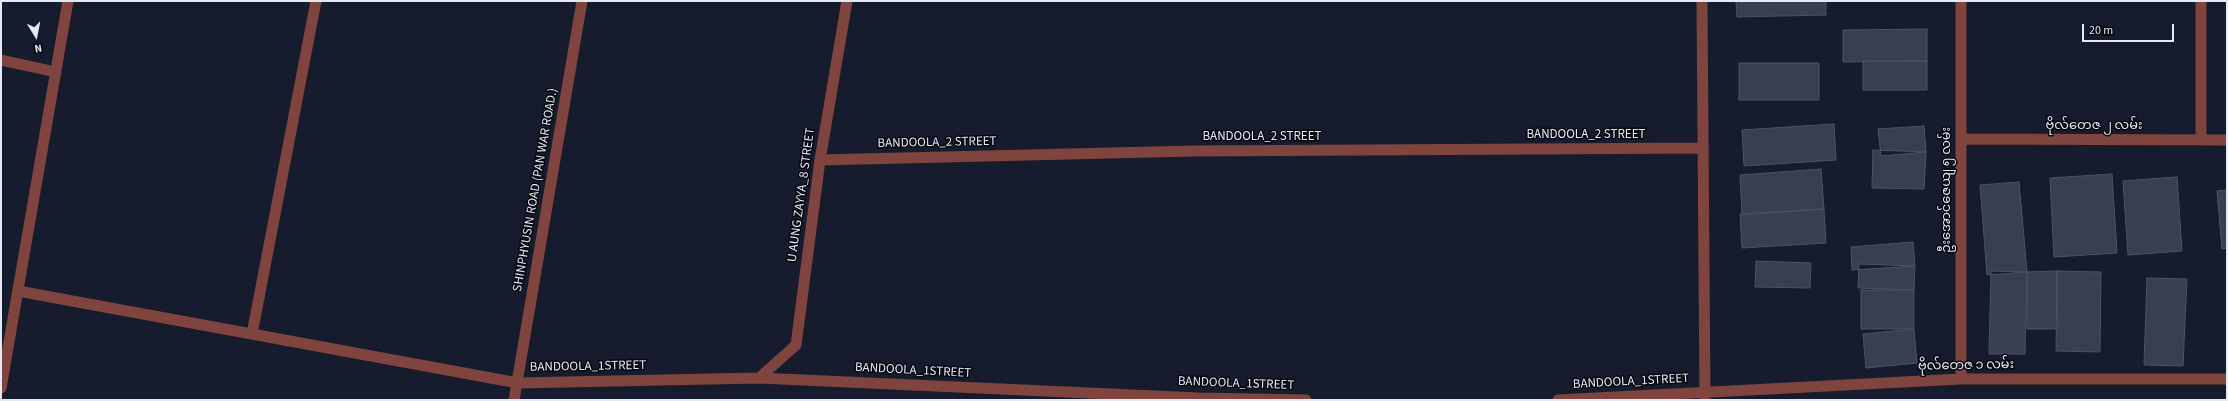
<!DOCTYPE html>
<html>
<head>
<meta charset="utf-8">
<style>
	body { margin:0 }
	#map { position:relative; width:2228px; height:401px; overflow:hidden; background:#161c2d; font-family:"Source Sans 3",sans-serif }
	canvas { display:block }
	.frame { position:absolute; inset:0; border:2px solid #e4e9f6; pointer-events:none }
	.north { position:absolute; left:16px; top:16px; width:40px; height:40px; -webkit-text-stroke:3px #05070e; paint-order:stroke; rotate:170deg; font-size:11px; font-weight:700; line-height:16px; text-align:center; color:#e4e9f6 }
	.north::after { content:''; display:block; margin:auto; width:14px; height:18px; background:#e4e9f6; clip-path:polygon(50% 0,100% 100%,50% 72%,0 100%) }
	.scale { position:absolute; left:2082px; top:24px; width:92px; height:18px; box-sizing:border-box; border:2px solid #e4e9f6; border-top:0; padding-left:5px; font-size:12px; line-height:14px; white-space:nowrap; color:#e4e9f6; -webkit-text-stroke:3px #05070e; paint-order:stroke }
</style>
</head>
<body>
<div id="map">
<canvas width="2228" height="401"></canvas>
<div class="frame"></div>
<div class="north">N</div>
<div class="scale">20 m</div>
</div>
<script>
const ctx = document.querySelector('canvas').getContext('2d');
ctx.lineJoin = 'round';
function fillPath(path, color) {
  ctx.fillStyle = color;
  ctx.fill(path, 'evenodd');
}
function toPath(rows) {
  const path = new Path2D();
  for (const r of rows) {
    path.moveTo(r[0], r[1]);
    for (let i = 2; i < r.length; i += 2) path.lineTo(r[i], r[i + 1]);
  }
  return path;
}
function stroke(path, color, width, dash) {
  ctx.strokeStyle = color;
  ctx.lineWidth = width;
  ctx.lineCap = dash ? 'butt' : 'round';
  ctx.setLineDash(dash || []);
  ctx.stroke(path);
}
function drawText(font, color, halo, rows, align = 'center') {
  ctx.font = font + ' "Source Sans 3","Noto Sans Myanmar",sans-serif';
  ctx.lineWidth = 3;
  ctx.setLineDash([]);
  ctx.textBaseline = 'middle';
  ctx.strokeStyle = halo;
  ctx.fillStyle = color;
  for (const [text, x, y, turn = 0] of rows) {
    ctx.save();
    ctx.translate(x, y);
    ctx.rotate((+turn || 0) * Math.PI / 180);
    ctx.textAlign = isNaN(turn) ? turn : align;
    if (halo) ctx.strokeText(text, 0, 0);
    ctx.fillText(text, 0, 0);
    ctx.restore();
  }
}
const building = toPath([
	[1736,1,1826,1,1826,15,1737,17,1736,1],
	[1927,29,1927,61,1843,62,1843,30,1927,29],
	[1863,61,1927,61,1927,90,1863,90,1863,61],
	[1739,63,1819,63,1819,100,1739,100,1739,63],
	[1834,124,1836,160,1744,166,1742,130,1834,124],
	[1924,126,1926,152,1881,156,1878,129,1924,126],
	[1873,150,1926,152,1924,189,1872,188,1873,150],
	[1821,169,1824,209,1742,215,1740,175,1821,169],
	[2112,174,2117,253,2054,257,2050,178,2112,174],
	[2177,177,2182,251,2128,255,2123,181,2177,177],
	[2019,182,2027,272,1987,275,1980,185,2019,182],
	[2227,190,2227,248,2222,249,2217,191,2227,190],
	[1824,209,1826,243,1742,248,1740,214,1824,209],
	[1913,242,1915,266,1852,270,1851,247,1913,242],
	[1756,261,1811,263,1810,288,1755,287,1756,261],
	[1859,264,1915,266,1914,290,1858,288,1859,264],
	[1991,271,2027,272,2025,354,1989,354,1991,271],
	[2057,271,2058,329,2027,329,2027,272,2057,271],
	[2057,271,2101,272,2100,352,2056,351,2057,271],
	[2147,278,2187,279,2183,366,2144,365,2147,278],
	[1861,290,1914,290,1914,329,1861,329,1861,290],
	[1914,329,1917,363,1866,368,1863,334,1914,329]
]);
fillPath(building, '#383f53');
stroke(building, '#4c5368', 1);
stroke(toPath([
	[1702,1,1705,400],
	[1,60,56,72],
	[1961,139,2227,140],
	[2201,140,2201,1],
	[820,160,1193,151,1703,148],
	[18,291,518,383,759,378,1199,398,1306,400],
	[252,334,316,1],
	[759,378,796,345,820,160,847,1],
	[1961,379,1961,1],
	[1,388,68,1],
	[514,400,582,1],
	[1558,400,1961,379,2227,379]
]), '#7e443d', 11);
drawText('13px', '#e4e9f6', '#05070e', [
	["ဗိုလ်တေဇ ၂ လမ်း",2094,126],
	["BANDOOLA_2 STREET",1586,135],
	["BANDOOLA_2 STREET",1262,137],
	["BANDOOLA_2 STREET",937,143,-1],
	["SHINPHYUSIN ROAD (PAN WAR ROAD.)",536,190,-80],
	["ဦးအောင်ဇေယျ ၅ လမ်း",1947,190,-90],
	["U AUNG ZAYYA_8 STREET",802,195,-82],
	["ဗိုလ်တေဇ ၁ လမ်း",1966,366,-1],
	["BANDOOLA_1STREET",588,367,-1],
	["BANDOOLA_1STREET",913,371,3],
	["BANDOOLA_1STREET",1631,382,-3],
	["BANDOOLA_1STREET",1236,384,2]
]);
</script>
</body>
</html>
